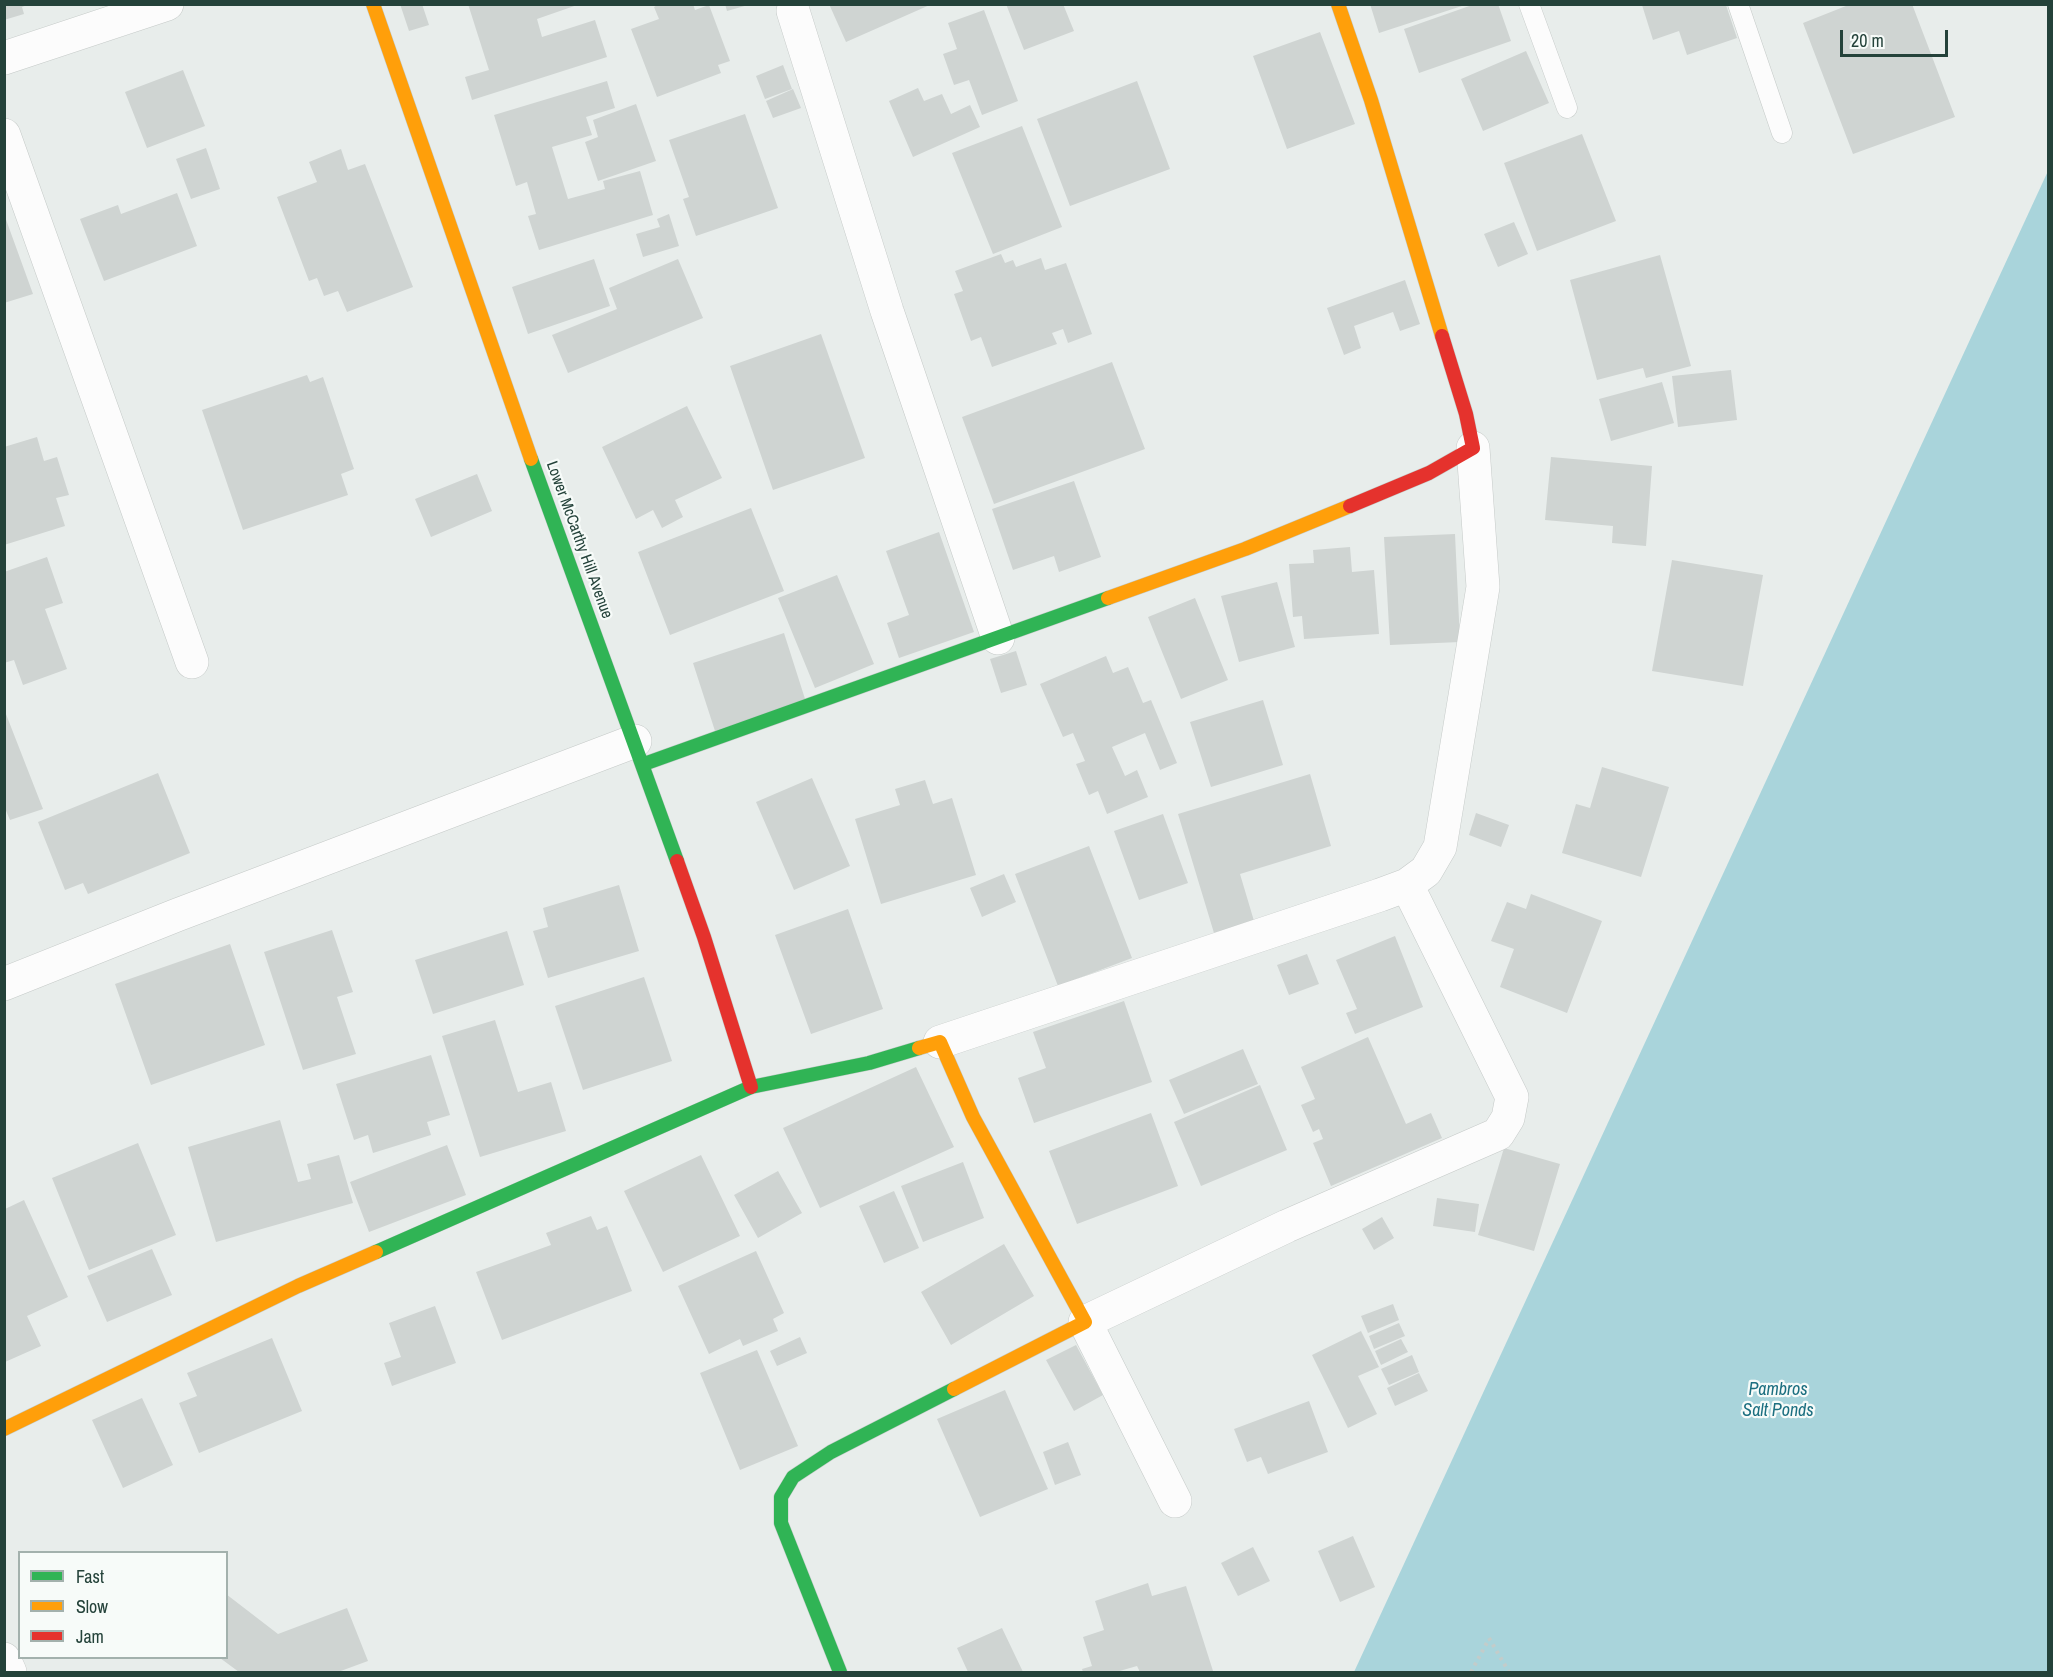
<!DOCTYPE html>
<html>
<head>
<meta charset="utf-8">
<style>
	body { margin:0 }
	#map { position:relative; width:2053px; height:1677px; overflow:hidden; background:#e8edeb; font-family:"Archivo Narrow",sans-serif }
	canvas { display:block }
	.frame { position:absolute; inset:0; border:6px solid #24423a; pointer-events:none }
	.legend { position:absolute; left:18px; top:1551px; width:210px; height:108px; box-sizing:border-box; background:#f7fbf9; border:2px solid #a3b1ad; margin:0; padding:8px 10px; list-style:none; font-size:18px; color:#24423a }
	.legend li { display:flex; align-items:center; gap:12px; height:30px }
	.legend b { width:30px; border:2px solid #a3b1ad }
	.scale { position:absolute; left:1840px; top:30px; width:108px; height:27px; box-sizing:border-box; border:3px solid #24423a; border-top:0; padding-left:8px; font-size:18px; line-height:21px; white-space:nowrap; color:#24423a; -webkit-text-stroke:4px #f7fbf9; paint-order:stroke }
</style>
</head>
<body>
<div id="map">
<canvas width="2053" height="1677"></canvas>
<div class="frame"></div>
<ul class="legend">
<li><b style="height:8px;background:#30b455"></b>Fast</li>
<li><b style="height:8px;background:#ff9f0a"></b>Slow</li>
<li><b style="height:8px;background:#e5322d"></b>Jam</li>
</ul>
<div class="scale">20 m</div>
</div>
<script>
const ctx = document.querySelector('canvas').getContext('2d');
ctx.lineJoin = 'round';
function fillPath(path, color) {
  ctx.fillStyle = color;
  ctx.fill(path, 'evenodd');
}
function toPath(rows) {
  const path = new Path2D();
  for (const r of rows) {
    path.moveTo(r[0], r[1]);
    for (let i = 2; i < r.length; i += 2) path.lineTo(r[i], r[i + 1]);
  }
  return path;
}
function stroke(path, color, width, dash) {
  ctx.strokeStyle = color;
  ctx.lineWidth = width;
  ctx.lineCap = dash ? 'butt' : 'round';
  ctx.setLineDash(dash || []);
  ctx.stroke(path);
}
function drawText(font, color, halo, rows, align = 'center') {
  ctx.font = font + ' "Archivo Narrow",sans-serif';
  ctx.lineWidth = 4.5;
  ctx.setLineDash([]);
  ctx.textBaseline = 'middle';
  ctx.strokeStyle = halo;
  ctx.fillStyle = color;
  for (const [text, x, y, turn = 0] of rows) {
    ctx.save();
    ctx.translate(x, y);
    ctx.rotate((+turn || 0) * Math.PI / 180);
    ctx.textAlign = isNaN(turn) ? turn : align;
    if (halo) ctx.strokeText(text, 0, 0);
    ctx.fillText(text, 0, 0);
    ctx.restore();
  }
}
fillPath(toPath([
	[2048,171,2048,1672,1354,1672]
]), '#a9d4db');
fillPath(toPath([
	[4,4,27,4,27,5,22,7,24,14,4,20],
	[400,4,422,4,429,25,409,31],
	[468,4,580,4,537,19,542,37,595,20,607,57,472,100,465,77,489,70],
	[659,4,693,4,695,10,709,5,730,61,718,65,721,73,657,97,631,29,659,19,654,7],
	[725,4,747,4,748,5,727,11],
	[829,4,932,4,846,42],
	[1006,4,1063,4,1074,31,1024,50],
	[1370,4,1465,4,1465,5,1379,33],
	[1475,4,1498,4,1511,41,1419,73,1404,29],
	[1851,4,1912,4,1955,117,1853,154,1803,23],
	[1642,5,1726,5,1737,38,1687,55,1679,31,1653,40],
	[984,10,1018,101,982,115,969,80,954,85,943,54,957,49,948,23],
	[1320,32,1355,124,1287,149,1253,56],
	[1526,51,1549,103,1483,131,1461,79],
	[783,65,792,89,765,99,756,76],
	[183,70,205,126,147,148,125,92],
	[607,81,615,108,586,117,592,135,552,147,568,199,605,189,603,181,640,171,653,215,539,250,528,216,536,214,527,182,516,186,494,115],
	[1137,81,1170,169,1070,206,1037,119],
	[918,88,924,101,942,94,951,114,970,105,980,127,913,157,889,101],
	[793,89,801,108,773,118,766,101],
	[636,104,656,161,598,181,585,142,598,137,593,120],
	[745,114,778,208,696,236,683,199,689,197,669,140],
	[1022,126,1062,227,993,254,952,153],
	[1582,134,1616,221,1537,251,1504,163],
	[206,148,220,189,191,199,176,159],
	[341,149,348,170,365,164,413,287,347,312,338,291,324,296,317,278,309,281,277,197,317,182,309,162],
	[177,193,197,246,104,281,80,219,118,205,121,214],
	[4,214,33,294,4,303],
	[669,214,679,246,643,257,636,234,660,227,657,219],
	[1514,222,1528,254,1498,267,1484,234],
	[1001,254,1005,263,1013,260,1016,267,1041,258,1045,270,1066,263,1092,334,1068,343,1063,329,1052,333,1057,344,992,367,981,337,971,341,954,294,963,291,955,271],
	[1660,255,1691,366,1646,378,1643,368,1597,380,1570,280],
	[594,259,610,306,528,334,512,287],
	[678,259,703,318,568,373,552,335,617,309,609,288],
	[1405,280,1420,324,1400,331,1393,312,1354,326,1361,348,1344,355,1327,308],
	[821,334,865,458,773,490,730,366],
	[1112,362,1145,449,994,504,962,417],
	[1731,370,1737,420,1678,427,1672,376],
	[307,375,310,382,323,377,354,469,341,474,348,495,243,530,202,410],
	[1662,382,1674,423,1611,441,1599,399],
	[687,406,722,478,675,500,683,517,662,528,653,510,636,519,602,447],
	[37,437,44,461,57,457,69,495,56,498,65,526,4,545,4,447],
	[1551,457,1652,466,1646,546,1612,543,1613,526,1545,520],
	[477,474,492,511,431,537,415,499],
	[1074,481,1101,557,1059,572,1054,556,1013,570,992,509],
	[751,508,784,591,670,635,638,552],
	[939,532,974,632,899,658,887,623,909,615,886,551],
	[1455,534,1460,642,1390,645,1384,537],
	[1350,547,1352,572,1374,570,1379,634,1304,639,1302,616,1293,617,1289,564,1314,563,1313,550],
	[47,557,63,603,45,609,67,669,23,685,14,660,4,663,4,572],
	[1672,560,1763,575,1743,686,1652,671],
	[837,575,874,664,815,688,778,598],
	[1277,582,1295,647,1239,662,1221,596],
	[1195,598,1228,680,1181,699,1148,617],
	[784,633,806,702,715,731,693,663],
	[1016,651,1027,685,1001,693,990,659],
	[1106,656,1113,673,1128,667,1143,703,1151,700,1177,763,1160,770,1145,733,1112,747,1125,776,1137,770,1148,797,1107,814,1098,791,1089,795,1076,764,1085,761,1073,733,1063,737,1040,684],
	[1263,700,1283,765,1211,787,1190,722],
	[4,709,43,809,10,820,4,806],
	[1602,767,1669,787,1641,877,1562,853,1576,804,1590,808],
	[158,773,190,853,88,894,83,883,65,890,38,822],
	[1310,774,1331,846,1240,874,1254,921,1214,933,1178,814],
	[812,778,850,866,794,890,756,802],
	[925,780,933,804,952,798,976,875,881,904,855,819,900,805,895,789],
	[1476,813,1509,825,1501,847,1469,835],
	[1163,814,1188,883,1139,900,1114,831],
	[1089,846,1132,958,1058,986,1015,874],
	[1004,874,1016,902,982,917,970,888],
	[619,885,639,951,548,978,533,931,548,927,543,908],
	[1531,894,1602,921,1567,1013,1500,987,1514,949,1491,941,1507,902,1526,909],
	[848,909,883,1009,811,1034,775,935],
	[332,930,353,992,337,997,356,1054,303,1070,264,952],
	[507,931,524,985,433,1014,415,960],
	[1395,936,1423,1007,1355,1034,1346,1013,1357,1009,1336,960],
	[230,944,265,1045,151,1085,115,984],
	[1307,954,1319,984,1289,995,1277,965],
	[644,977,672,1061,583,1090,555,1006],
	[1124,1001,1152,1082,1034,1123,1018,1078,1046,1068,1033,1032],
	[495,1020,518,1092,551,1082,566,1131,480,1157,442,1036],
	[1368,1037,1406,1124,1431,1113,1442,1138,1331,1186,1313,1143,1323,1139,1319,1129,1313,1132,1301,1105,1315,1099,1301,1067],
	[1243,1049,1258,1084,1184,1114,1169,1080],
	[431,1055,450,1115,427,1122,431,1135,373,1153,368,1135,354,1140,336,1084],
	[916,1067,954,1147,820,1208,783,1128],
	[1260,1085,1287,1150,1201,1186,1174,1122],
	[1151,1113,1178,1186,1077,1224,1049,1151],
	[280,1120,298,1182,311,1179,307,1164,339,1155,353,1203,216,1242,188,1147],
	[138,1143,176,1235,89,1270,52,1178],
	[447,1145,466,1195,369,1232,350,1182],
	[1504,1148,1560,1164,1534,1251,1478,1235],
	[701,1155,740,1236,663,1272,624,1191],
	[963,1162,984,1218,923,1242,901,1186],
	[778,1171,802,1213,758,1238,734,1195],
	[894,1191,919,1248,884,1263,859,1206],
	[1437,1198,1479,1204,1475,1232,1433,1226],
	[24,1200,68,1297,27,1316,41,1346,5,1362,5,1209],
	[591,1216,597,1230,607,1226,632,1291,502,1340,476,1272,551,1245,546,1233],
	[1382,1217,1394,1238,1374,1250,1362,1229],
	[1004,1244,1034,1296,951,1345,921,1292],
	[152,1249,172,1295,107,1322,87,1276],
	[756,1251,784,1313,773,1319,778,1331,743,1346,740,1339,709,1354,678,1286],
	[1393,1304,1399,1320,1368,1333,1361,1316],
	[435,1306,456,1363,392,1386,384,1363,401,1357,389,1323],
	[1399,1323,1405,1336,1374,1349,1369,1336],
	[1361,1331,1379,1367,1358,1376,1377,1414,1348,1428,1312,1355],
	[800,1337,807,1353,777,1366,770,1351],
	[272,1338,302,1411,199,1453,179,1403,197,1396,187,1373],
	[1401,1339,1408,1352,1381,1365,1375,1351],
	[1076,1345,1103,1395,1074,1411,1046,1360],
	[757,1350,798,1446,740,1470,700,1373],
	[1412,1355,1419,1372,1389,1385,1381,1369],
	[1419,1373,1428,1391,1395,1406,1387,1388],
	[1005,1390,1048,1489,980,1517,937,1419],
	[142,1398,173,1465,123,1488,92,1420],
	[1309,1401,1328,1452,1268,1474,1261,1457,1247,1462,1234,1429],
	[1068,1442,1081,1475,1055,1485,1043,1452],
	[1353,1536,1375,1587,1340,1602,1318,1551],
	[1253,1547,1270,1581,1238,1596,1221,1563],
	[1148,1583,1152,1596,1186,1586,1213,1671,1140,1672,1137,1666,1116,1672,1083,1672,1082,1669,1092,1666,1083,1637,1104,1630,1095,1601],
	[226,1594,278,1634,347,1608,368,1661,338,1672,239,1672,220,1658,226,1658],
	[1002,1628,1023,1672,968,1672,957,1648]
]), '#cfd4d2');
const lane = toPath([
	[1529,4,1567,108],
	[1738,4,1782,133]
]);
const street = toPath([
	[793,11,887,311,998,638],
	[4,58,167,4],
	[4,135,192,662],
	[4,984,177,915,635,741],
	[940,1042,1380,895,1407,885,1426,871,1440,847,1483,587,1473,448],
	[1175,1501,1085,1322,1287,1226,1498,1134,1508,1118,1512,1097,1407,885],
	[4,1659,10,1672]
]);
const fast = toPath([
	[531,459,677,861],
	[644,764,1108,598],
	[376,1252,751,1087,869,1063,919,1048],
	[840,1672,781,1523,781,1497,793,1477,831,1452,954,1389]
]);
const slow = toPath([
	[373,4,531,459],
	[1338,4,1371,100,1442,336],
	[1108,598,1245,549,1350,506],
	[919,1048,940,1042,973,1117,1085,1322,954,1389],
	[4,1429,298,1286,376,1252]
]);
const jam = toPath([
	[1350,506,1429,473,1473,448,1466,414,1442,336],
	[677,861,704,937,751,1087]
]);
stroke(lane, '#c5cac8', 21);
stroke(street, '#c5cac8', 34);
stroke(fast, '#c3cbc8', 15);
stroke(slow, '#c3cbc8', 15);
stroke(jam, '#c3cbc8', 15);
stroke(toPath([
	[1489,1638,1509,1672],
	[1471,1672,1489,1639]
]), '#c3ccca', 4, [3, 4.5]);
stroke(lane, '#fcfcfc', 20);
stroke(street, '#fcfcfc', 33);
stroke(fast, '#30b455', 14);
stroke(slow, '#ff9f0a', 14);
stroke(jam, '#e5322d', 14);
drawText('16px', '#24423a', '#f7fbf9', [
	["Lower McCarthy Hill Avenue",579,540,70]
]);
drawText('italic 18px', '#1c6f80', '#f7fbf9', [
	["Pambros",1778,1390],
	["Salt Ponds",1778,1411]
]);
</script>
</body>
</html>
